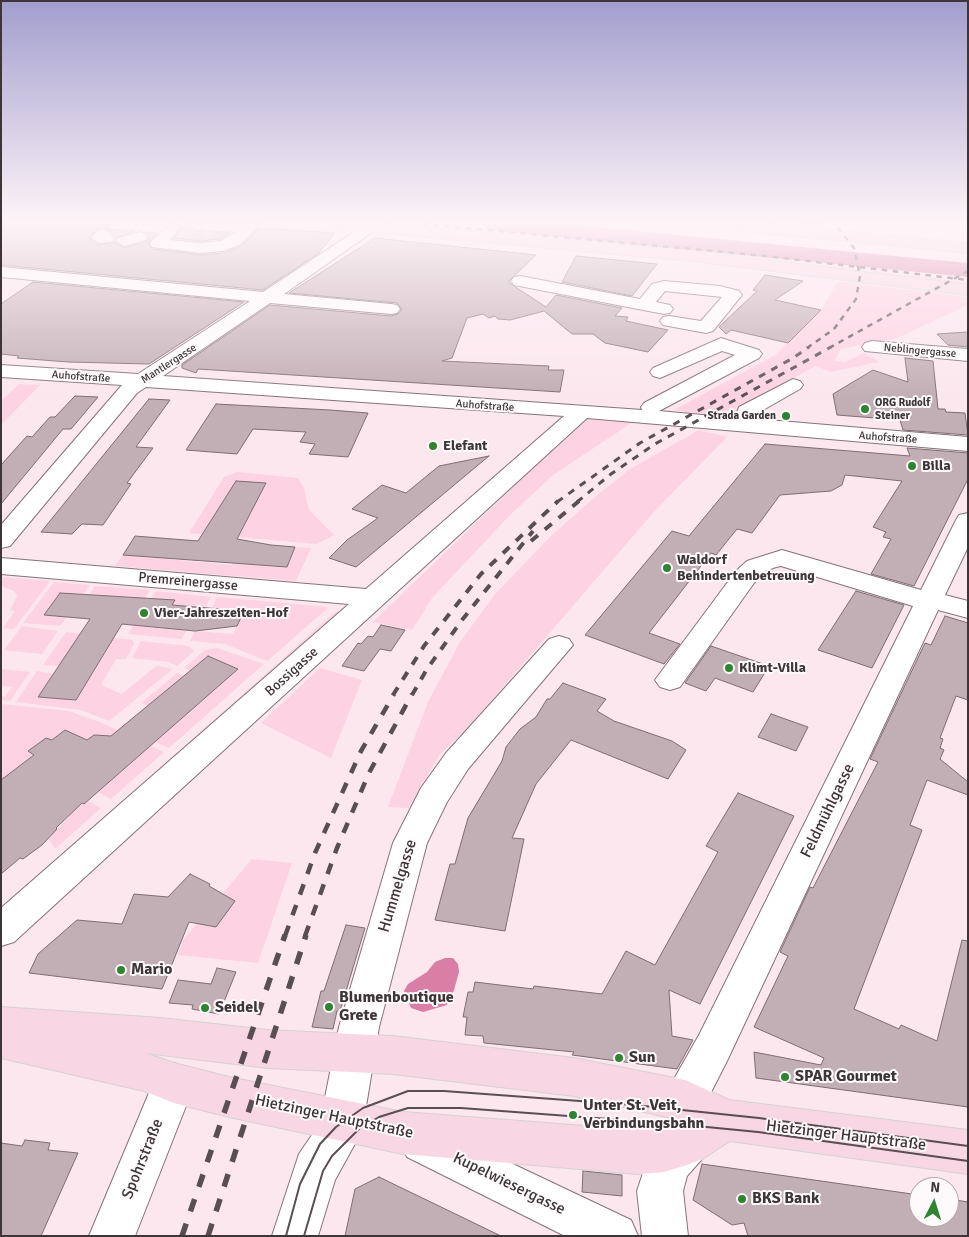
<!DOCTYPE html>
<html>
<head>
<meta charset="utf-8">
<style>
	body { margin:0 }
	#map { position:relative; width:969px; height:1237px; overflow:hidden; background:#fce7ef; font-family:Signika,sans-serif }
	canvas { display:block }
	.frame { position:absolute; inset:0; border:2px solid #3d3538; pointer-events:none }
	.north { position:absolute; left:909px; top:1177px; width:50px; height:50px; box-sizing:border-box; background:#fefafb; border:1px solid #b1abad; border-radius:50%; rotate:5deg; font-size:14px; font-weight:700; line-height:20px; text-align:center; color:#3d3538 }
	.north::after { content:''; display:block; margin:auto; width:18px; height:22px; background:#2f8432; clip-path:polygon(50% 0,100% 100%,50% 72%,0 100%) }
</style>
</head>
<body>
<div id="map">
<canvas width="969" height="1237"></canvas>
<div class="frame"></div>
<div class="north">N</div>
</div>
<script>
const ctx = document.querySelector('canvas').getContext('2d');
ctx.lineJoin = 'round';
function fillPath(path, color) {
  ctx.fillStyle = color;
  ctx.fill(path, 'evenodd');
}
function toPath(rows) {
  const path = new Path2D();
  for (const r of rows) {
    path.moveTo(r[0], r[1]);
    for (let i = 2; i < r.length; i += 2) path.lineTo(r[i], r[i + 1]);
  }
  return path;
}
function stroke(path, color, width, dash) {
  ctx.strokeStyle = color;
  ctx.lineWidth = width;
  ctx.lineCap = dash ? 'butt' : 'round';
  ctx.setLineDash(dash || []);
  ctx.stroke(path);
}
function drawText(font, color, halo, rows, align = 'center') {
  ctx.font = font + ' Signika,sans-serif';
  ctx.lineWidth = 4;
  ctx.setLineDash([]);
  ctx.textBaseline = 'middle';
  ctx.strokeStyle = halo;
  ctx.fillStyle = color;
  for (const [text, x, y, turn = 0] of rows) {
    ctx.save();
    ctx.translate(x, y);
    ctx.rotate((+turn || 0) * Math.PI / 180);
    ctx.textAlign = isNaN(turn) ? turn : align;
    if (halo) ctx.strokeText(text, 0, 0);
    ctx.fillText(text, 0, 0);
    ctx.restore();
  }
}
fillPath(toPath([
	[282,224,348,229,351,230,337,233,271,228],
	[404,224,772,259,968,282,968,288,403,226],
	[648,224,716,226,841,239,842,242],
	[838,281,968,297,968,305,895,339,841,349,834,361,845,362,864,353,879,362,831,372,815,366,726,417,674,410,775,355,821,310],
	[19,384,40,385,1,425,1,401],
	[584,419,633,422,553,475,509,516,432,598,412,630,373,622],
	[699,430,727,437,652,514,467,729,440,754,409,808,388,807,428,702,460,642,496,593,552,535,595,497,630,469],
	[237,472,298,478,305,490,307,504,310,511,334,535,317,544,189,533,224,477],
	[295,547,311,548,296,581,115,566,123,555,221,564,232,565,233,563,287,567],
	[1,577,50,581,14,629,3,628,15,611,10,610,17,596,14,591,1,586],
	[54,582,90,585,83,595,60,593,44,615,67,617,60,626,23,623],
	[95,586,150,590,144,600,89,595],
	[156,591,211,597,205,608,172,605,174,602,150,600],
	[217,597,329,607,267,661,225,644,190,641,195,631,233,634,244,611,212,608],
	[339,611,341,612,128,805,122,802,334,613],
	[135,623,148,627,186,631,182,639,128,634],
	[22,626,58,631,42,654,4,650],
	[66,632,133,640,134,644,126,659,116,659,101,685,122,694,156,666,173,669,109,721,81,710,16,702,37,671,53,674,38,697,76,700,106,651,59,666,43,665],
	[141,641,189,646,194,651,177,666,169,662,132,658],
	[217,648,264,664,169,748,153,741,237,669,208,656,190,671,184,668,205,650],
	[320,668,362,680,331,758,261,723],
	[1,669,30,672,10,701,1,700,1,696,5,697,12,687,1,686],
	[177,673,184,676,148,706,141,703],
	[1,704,69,711,102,723,164,752,111,799,98,792,140,755,101,736,94,735,87,740,65,730,52,740,46,738,28,751,34,755,15,769,84,804,88,801,101,808,55,849,48,837,70,817,1,795],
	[252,859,292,863,258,963,178,955,183,940]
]), '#fdd2e2');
fillPath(toPath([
	[445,958,453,958,458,964,459,972,454,990,447,1005,423,1012,411,1008,404,991,408,984,427,972,435,962]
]), '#d97ea4');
fillPath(toPath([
	[483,224,563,224,968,263,968,277,494,231,486,229,483,224]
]), '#d97ea4');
const building = toPath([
	[1,224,114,224,107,229,135,231,116,238,112,232,102,227,96,230,89,238,98,245,114,242,124,248,146,242,150,238,147,232,157,233,148,243,152,249,201,255,223,253,241,247,259,228,335,233,319,253,263,290,1,265,1,224],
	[183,225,194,231,230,233,220,239,201,241,174,238,183,225],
	[375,238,536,255,508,282,546,307,556,295,622,308,615,316,628,317,626,321,668,330,648,352,605,343,593,334,572,334,544,311,510,320,498,319,495,316,489,318,483,314,467,318,452,358,442,361,549,366,548,370,564,370,560,392,198,369,196,373,182,368,182,365,270,305,391,316,398,314,402,309,397,303,289,293,375,238],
	[576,256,657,264,632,296,562,282,576,256],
	[765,275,803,281,775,300,821,310,788,343,731,330,726,334,719,327,757,291,753,290,765,275],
	[33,282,244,302,149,364,68,362,17,358,19,356,1,354,1,304,33,282],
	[968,332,968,347,948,345,937,334,968,332],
	[905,358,933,361,938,409,945,409,946,412,965,413,968,435,903,430,900,420,837,415,833,394,873,370,908,382,905,358],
	[75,396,98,397,71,429,63,429,1,504,1,465,27,436,32,437,50,417,55,417,75,396],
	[149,399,170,400,136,447,153,448,127,483,131,484,103,525,82,524,72,534,41,532,149,399],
	[216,404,330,410,368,413,348,457,309,454,315,444,300,442,306,432,253,429,237,454,186,450,216,404],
	[765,444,910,456,907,448,968,453,968,479,914,586,871,574,891,539,883,537,886,532,873,527,902,481,845,475,842,485,831,491,780,495,752,533,737,529,716,555,711,553,649,633,680,644,664,664,585,635,672,531,689,536,765,444],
	[489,456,356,567,329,558,347,540,378,518,352,509,382,485,406,493,439,466,489,456],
	[236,481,266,483,237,539,271,545,295,547,287,567,123,555,135,536,198,541,236,481],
	[856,591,904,605,872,668,818,650,856,591],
	[60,593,175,600,172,605,244,611,237,626,195,631,122,624,76,700,38,697,90,619,44,615,60,593],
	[945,616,968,623,968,700,956,696,940,738,943,739,940,748,944,750,940,759,968,782,968,795,927,780,910,825,922,830,854,1009,899,1029,901,1025,937,1041,962,940,968,941,968,1107,756,1078,754,1052,821,1065,824,1058,754,1027,788,956,780,952,810,887,813,888,878,762,870,759,925,643,931,645,945,616],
	[381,625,405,630,391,651,380,649,364,671,342,666,358,643,361,644,368,636,373,637,381,625],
	[711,646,769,666,753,692,715,678,706,691,685,683,711,646],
	[208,656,238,669,84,804,82,803,56,828,57,829,42,845,23,859,20,858,1,874,1,780,34,755,28,751,46,738,52,740,65,730,87,740,94,735,111,736,208,656],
	[563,683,606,699,597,711,614,721,672,741,686,750,668,779,571,740,536,784,512,838,524,839,505,931,435,920,450,864,455,864,468,818,502,761,506,747,520,729,536,717,547,699,550,699,563,683],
	[771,714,808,727,796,751,758,737,771,714],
	[738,793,794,816,700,1004,669,990,672,1036,693,1040,677,1069,572,1055,574,1052,484,1043,483,1036,465,1035,467,1017,463,1017,468,992,473,992,475,982,533,989,534,986,602,994,626,951,655,965,718,852,706,846,738,793],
	[190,874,210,884,209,886,235,901,216,927,189,922,162,989,29,973,38,954,77,920,122,924,134,894,168,897,190,874],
	[346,925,365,928,340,1011,337,1011,333,1029,312,1027,321,991,324,991,346,925],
	[217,968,236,972,219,1014,192,1009,193,1005,169,1003,178,980,211,984,217,968],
	[25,1140,50,1143,48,1150,78,1153,41,1236,1,1236,1,1143,22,1146,25,1140],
	[702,1164,919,1195,919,1217,949,1217,949,1199,968,1202,968,1236,748,1236,744,1223,732,1225,693,1200,702,1164],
	[583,1171,622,1175,622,1196,582,1192,583,1171],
	[379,1177,501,1236,345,1236,355,1189,379,1177]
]);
fillPath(building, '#c2aeb5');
stroke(building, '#7f6c73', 1);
stroke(toPath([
	[178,229,204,231,209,228]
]), '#d6c3ca', 17, [17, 9]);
const minor = toPath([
	[170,224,177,225,180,228,170,240,201,243,221,241,236,232,194,229,186,224,261,224,240,245,223,251,201,253,152,247,150,244,152,241,170,224],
	[366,224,384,224,284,294,391,304,397,305,400,309,397,313,391,314,270,303,163,376,642,410,641,407,644,403,735,355,722,351,660,378,653,376,650,372,653,368,721,338,759,350,762,354,759,358,659,411,735,418,739,407,793,379,800,381,803,385,800,389,756,414,756,419,968,437,968,451,587,418,14,942,1,946,1,908,349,604,1,574,1,558,366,589,564,416,146,387,137,393,10,546,1,548,1,525,122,385,1,377,1,365,138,374,250,301,1,277,1,267,263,292,366,224],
	[804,224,821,224,811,233,793,234,790,231,793,228,804,224],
	[103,229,111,234,114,239,112,242,99,243,91,238,97,231,103,229],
	[140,232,146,234,148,237,146,240,124,246,116,241,118,238,140,232],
	[520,276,640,299,652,284,664,281,720,286,739,291,742,295,713,331,706,333,663,325,660,321,663,317,669,316,701,321,722,297,665,291,656,302,670,305,673,309,670,313,664,314,514,285,511,281,514,277,520,276],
	[872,341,968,349,968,361,865,351,862,347,865,343,872,341],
	[968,513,968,547,945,595,968,601,968,618,938,610,727,1061,700,1114,685,1120,670,1114,664,1100,670,1086,699,1035,913,606,781,566,776,567,765,571,754,583,680,687,670,690,660,687,655,680,736,571,747,561,782,550,921,590,956,520,959,515,968,513],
	[559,636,569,639,573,645,468,769,447,802,427,843,379,1027,362,1131,335,1180,318,1236,272,1236,299,1154,320,1123,339,1027,393,843,421,788,446,753,549,639,559,636],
	[174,1063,189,1069,195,1083,135,1236,89,1236,159,1069,174,1063],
	[422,1121,631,1220,638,1236,565,1236,407,1157,400,1142,407,1127,422,1121],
	[687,1123,702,1129,709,1144,702,1159,687,1176,683,1191,688,1236,642,1236,637,1191,646,1164,652,1148,672,1129,687,1123]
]);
const major = toPath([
	[329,224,387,224,692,251,968,285,968,295,692,261,337,229,329,224],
	[719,224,772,224,968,243,968,253,727,229,719,224],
	[1,1007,161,1018,268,1030,393,1036,574,1058,685,1080,729,1100,968,1130,968,1174,730,1141,702,1159,687,1165,664,1172,638,1174,403,1154,229,1117,174,1103,144,1091,1,1058,1,1007],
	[145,1053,268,1068,393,1074,574,1096,684,1121,664,1128,638,1130,403,1112,229,1077,174,1063,145,1053]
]);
stroke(minor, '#85737a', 2);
stroke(major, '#d4d3d3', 2);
fillPath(minor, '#fff');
fillPath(major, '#f8d6e3');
stroke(toPath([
	[286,1236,300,1184,320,1144,336,1127,363,1108,408,1091,444,1091,634,1105,759,1118,968,1146],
	[304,1236,323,1171,332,1156,360,1128,379,1117,408,1108,461,1108,676,1124,758,1132,968,1161]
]), '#594f53', 2);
stroke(toPath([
	[422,224,757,255,968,280],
	[807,348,834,329,856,299,860,276,854,248,835,224],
	[829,348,968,271]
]), '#594f53', 2.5, [5.5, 5.5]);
stroke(toPath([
	[557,502,640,443,793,358,809,347],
	[577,502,611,474,655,444,831,347]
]), '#594f53', 3, [7, 7]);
stroke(toPath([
	[531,541,579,501],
	[393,695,424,646,481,574,558,501],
	[412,695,427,669,462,620,533,531]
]), '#594f53', 4, [9, 9]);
stroke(toPath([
	[285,936,315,853,361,751,394,694],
	[305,936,337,848,369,773,412,694]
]), '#594f53', 4.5, [11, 11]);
stroke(toPath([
	[182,1236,285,935],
	[208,1236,306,935]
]), '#594f53', 5.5, [13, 13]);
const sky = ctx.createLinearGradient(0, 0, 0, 397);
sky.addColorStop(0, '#a29ecd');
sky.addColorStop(0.56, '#fef4f8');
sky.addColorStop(1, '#fef4f800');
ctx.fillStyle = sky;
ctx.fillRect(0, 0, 969, 397);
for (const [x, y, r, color] of [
	[865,409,5,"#2f8432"],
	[786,416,5,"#2f8432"],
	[433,446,5,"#2f8432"],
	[912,466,5,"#2f8432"],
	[667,568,5,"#2f8432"],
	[144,613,5,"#2f8432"],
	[729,668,5,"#2f8432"],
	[121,970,5,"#2f8432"],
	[329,1007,5,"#2f8432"],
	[205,1008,5,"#2f8432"],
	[619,1058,5,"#2f8432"],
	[785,1077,5,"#2f8432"],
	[573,1115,5,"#2f8432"],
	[742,1199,5,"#2f8432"]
]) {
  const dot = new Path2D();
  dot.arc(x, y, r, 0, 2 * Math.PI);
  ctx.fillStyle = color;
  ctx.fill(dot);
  stroke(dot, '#fefafb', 2);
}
drawText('11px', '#3d3538', '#fefafb', [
	["Neblingergasse",920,351,5],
	["Mantlergasse",169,364,-33],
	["Auhofstraße",81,377,4],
	["Auhofstraße",485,406,4],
	["Auhofstraße",888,438,4]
]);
drawText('bold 11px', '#3d3538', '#fefafb', [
	["ORG Rudolf",875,403],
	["Steiner",875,416],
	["Strada Garden",776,416,"right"]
], 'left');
drawText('bold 14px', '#3d3538', '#fefafb', [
	["Elefant",443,446],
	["Billa",922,466],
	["Waldorf",677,560],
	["Behindertenbetreuung",677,576],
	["Vier-Jahreszeiten-Hof",154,613],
	["Klimt-Villa",739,668]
], 'left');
drawText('14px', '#3d3538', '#fefafb', [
	["Premreinergasse",188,582,5],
	["Bossigasse",292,672,-42]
]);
drawText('16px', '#3d3538', '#fefafb', [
	["Feldmühlgasse",828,811,-64],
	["Hummelgasse",398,886,-73],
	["Hietzinger Hauptstraße",334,1117,12],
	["Hietzinger Hauptstraße",846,1136,7],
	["Spohrstraße",143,1159,-68],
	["Kupelwiesergasse",509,1184,26]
]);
drawText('bold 16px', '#3d3538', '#fefafb', [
	["Mario",131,970],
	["Blumenboutique",339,998],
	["Grete",339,1016],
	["Seidel",215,1008],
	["Sun",629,1058],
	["SPAR Gourmet",795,1077],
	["Unter St. Veit,",583,1106],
	["Verbindungsbahn",583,1124],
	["BKS Bank",752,1199]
], 'left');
</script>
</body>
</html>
